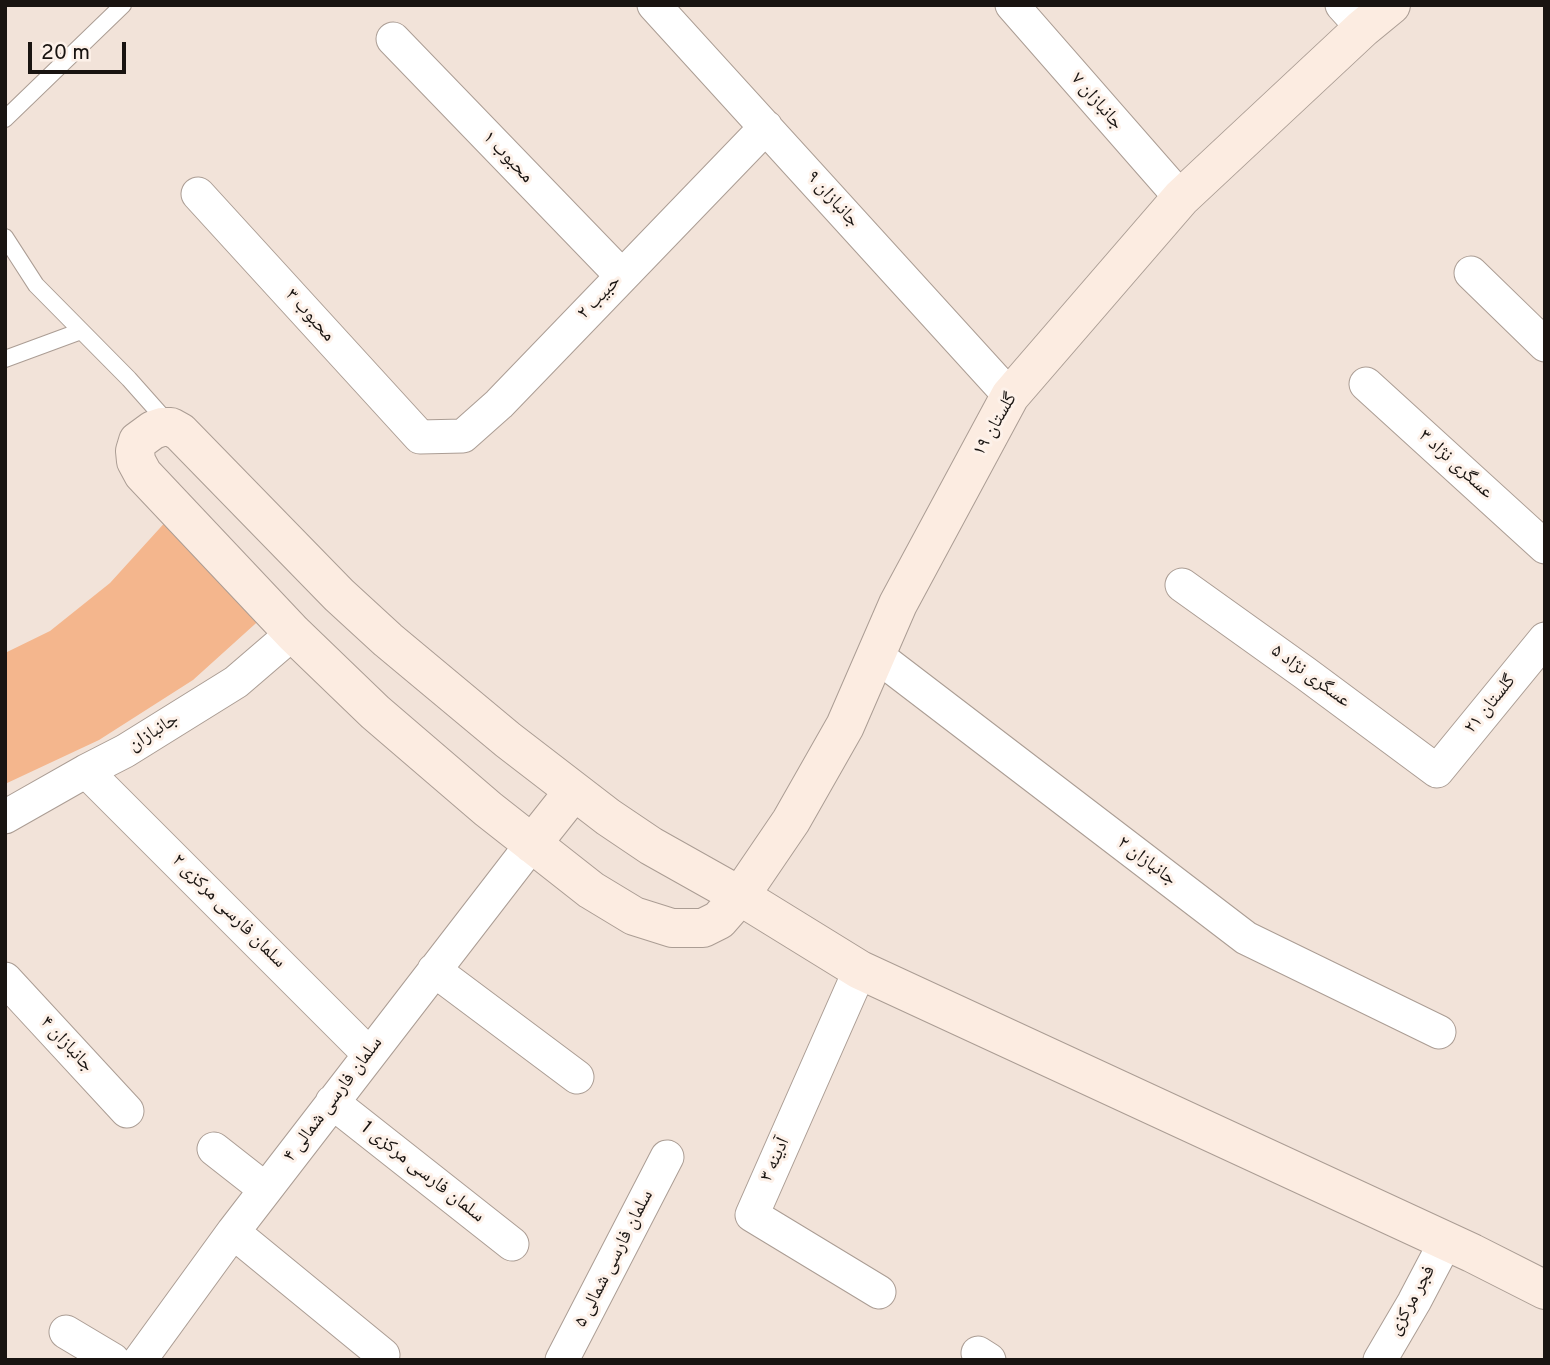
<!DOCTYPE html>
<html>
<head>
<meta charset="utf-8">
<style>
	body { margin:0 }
	#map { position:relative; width:1550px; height:1365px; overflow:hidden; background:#f2e3d9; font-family:Overpass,sans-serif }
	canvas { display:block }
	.frame { position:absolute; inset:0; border:7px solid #191411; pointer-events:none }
	.scale { position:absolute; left:28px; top:42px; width:98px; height:32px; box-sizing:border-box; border:4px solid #191411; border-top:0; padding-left:9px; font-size:21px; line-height:24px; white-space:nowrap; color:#191411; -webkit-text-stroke:5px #fdf1e9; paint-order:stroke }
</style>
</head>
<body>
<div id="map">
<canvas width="1550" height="1365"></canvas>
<div class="frame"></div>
<div class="scale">20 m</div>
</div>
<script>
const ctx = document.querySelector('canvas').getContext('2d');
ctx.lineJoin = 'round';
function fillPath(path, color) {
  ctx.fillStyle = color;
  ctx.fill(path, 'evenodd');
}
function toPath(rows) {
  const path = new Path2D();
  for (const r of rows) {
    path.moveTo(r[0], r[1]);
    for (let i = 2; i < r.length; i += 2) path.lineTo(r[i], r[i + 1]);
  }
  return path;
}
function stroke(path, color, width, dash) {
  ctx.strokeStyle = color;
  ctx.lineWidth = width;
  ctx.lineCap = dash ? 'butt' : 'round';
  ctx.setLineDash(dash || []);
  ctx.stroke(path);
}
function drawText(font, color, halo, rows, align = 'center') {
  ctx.font = font + ' Overpass,"Noto Naskh Arabic",sans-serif';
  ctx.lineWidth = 6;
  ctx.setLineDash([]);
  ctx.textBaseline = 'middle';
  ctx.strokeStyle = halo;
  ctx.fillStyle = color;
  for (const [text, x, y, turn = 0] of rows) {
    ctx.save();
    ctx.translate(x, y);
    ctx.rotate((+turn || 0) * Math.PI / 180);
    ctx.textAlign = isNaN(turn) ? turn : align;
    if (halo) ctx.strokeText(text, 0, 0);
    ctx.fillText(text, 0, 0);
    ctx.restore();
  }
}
fillPath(toPath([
	[169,518,275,606,193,680,99,740,5,784,5,653,50,631,110,583]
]), '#f4b68d');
const lane = toPath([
	[5,119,123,5],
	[5,237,36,285,129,379,169,424],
	[5,359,81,331]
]);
const street = toPath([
	[654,5,1010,396],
	[1012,5,1181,198],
	[1342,5,1363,28],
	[393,39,622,276],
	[198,194,420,437,463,436,499,404,766,127],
	[1471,273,1545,345],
	[1366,384,1545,547],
	[1182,585,1305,673,1437,771,1545,639],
	[876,655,1246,938,1439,1032],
	[86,771,369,1054],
	[5,817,86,771,125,751,236,682,293,633],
	[434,970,577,1077],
	[860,970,752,1215,879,1292],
	[5,979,127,1111],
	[332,1102,512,1244],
	[214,1149,265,1189],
	[233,1232,383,1355],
	[66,1332,113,1360],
	[978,1353,989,1360],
	[140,1360,233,1232,532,844],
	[562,1360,667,1157],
	[1380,1360,1414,1302,1446,1241]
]);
const secondary = toPath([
	[1391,5,1363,28,1181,198,1010,396,898,604,845,726,791,821,740,896,860,970,1472,1253,1545,1290],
	[162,427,171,427,180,432,339,595,388,640,508,740,608,817,651,846,740,896,719,920,703,928,672,928,634,916,591,890,488,809,375,712,293,633,143,474,136,461,135,451,138,441,153,430,162,427],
	[532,844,574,791]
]);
stroke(lane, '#ab9d94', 18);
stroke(street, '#ab9d94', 35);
stroke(secondary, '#ab9d94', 40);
stroke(lane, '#fff', 16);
stroke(street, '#fff', 33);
stroke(secondary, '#fcece1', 38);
drawText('19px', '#191411', '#fdf1e9', [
	["جانبازان ۷",1096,102,49],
	["محبوب ۱",507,158,46],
	["جانبازان ۹",832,200,48],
	["حبیب ۲",600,298,-46],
	["محبوب ۳",309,316,48],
	["گلستان ۱۹",996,425,-60],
	["عسگری نژاد ۳",1455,465,42],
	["عسگری نژاد ۵",1310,677,36],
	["گلستان ۲۱",1491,705,-51],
	["جانبازان",154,733,-32],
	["جانبازان ۲",1146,862,37],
	["سلمان فارسی مرکزی ۲",228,912,45],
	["جانبازان ۴",66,1045,47],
	["سلمان فارسی شمالی ۴",334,1100,-53],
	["آدینه ۳",776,1160,-66],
	["سلمان فارسی مرکزی 1",422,1173,38],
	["سلمان فارسی شمالی ۵",615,1259,-63],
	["فجر مرکزی",1413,1301,-61]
]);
</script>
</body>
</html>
